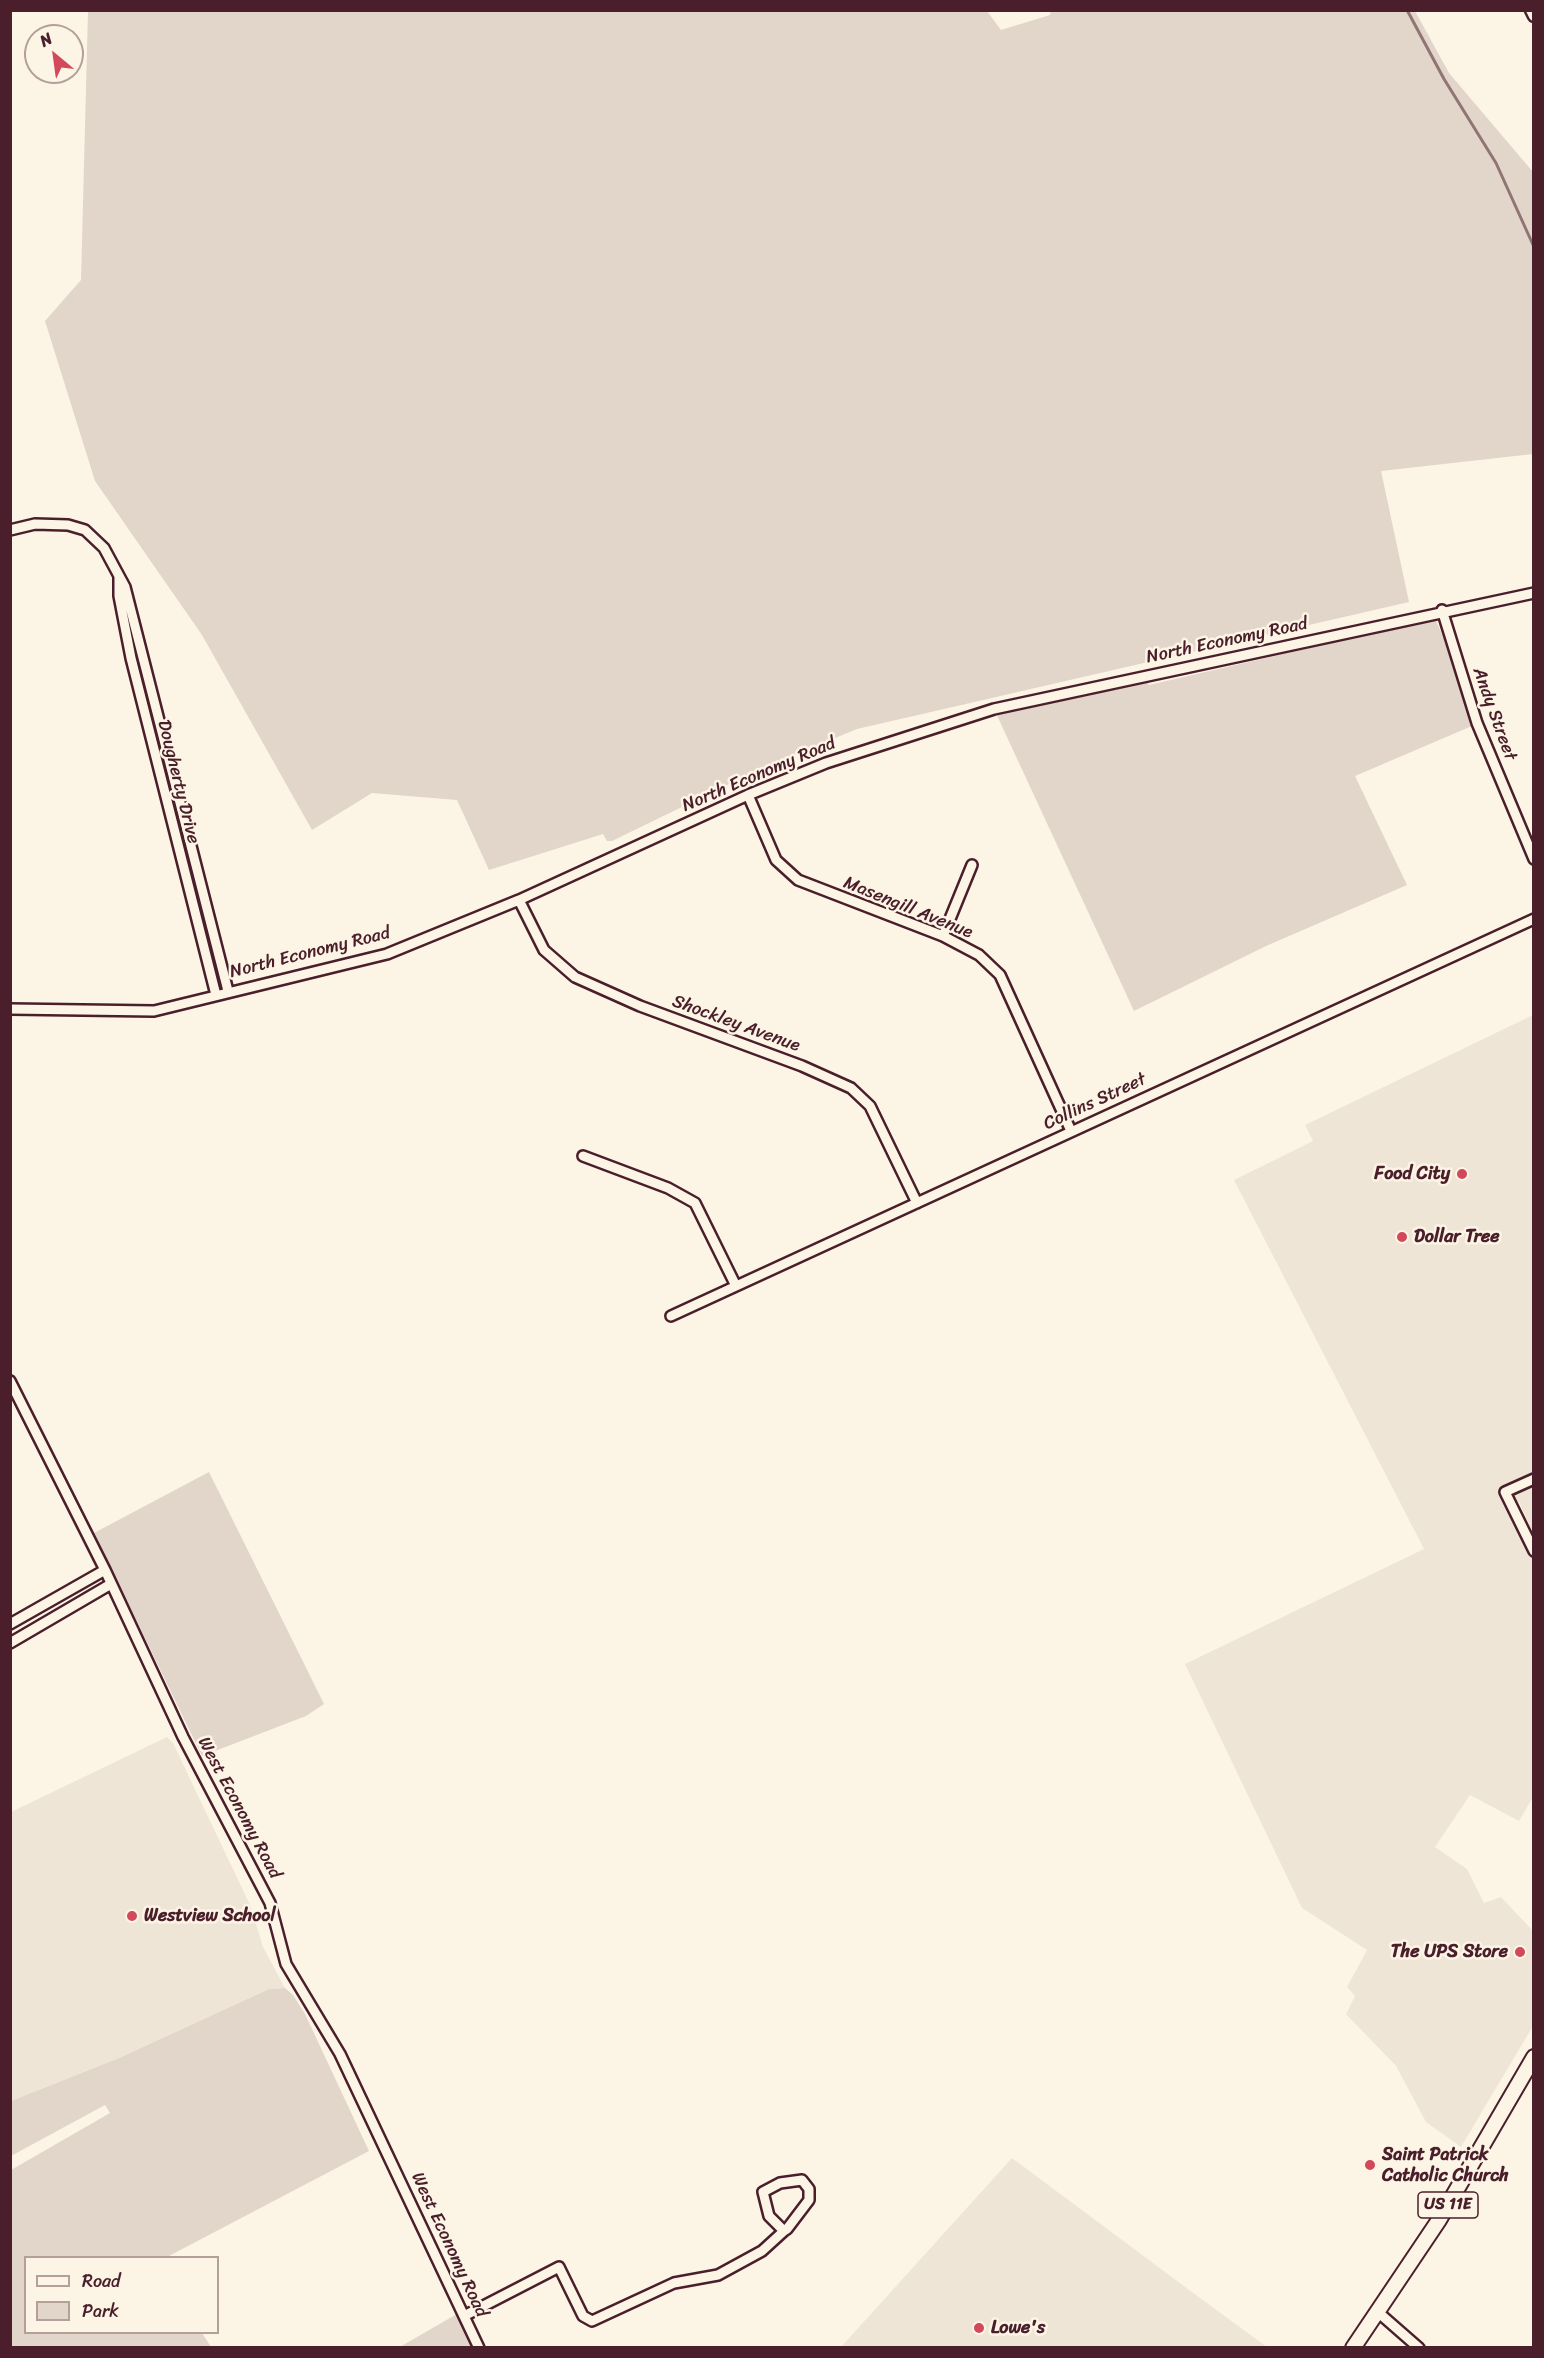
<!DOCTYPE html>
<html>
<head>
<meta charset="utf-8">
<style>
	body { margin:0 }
	#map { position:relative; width:1544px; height:2358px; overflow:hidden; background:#fcf5e5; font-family:Sriracha,sans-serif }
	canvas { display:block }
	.frame { position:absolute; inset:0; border:12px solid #4a1f2b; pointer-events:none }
	.legend { position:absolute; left:24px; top:2256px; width:195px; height:78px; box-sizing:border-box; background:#fcf5e5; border:2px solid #b59f9b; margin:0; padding:8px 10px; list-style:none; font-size:18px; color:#4a1f2b }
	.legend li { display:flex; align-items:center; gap:12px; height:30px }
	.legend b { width:30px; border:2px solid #b59f9b }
	.north { position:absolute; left:24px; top:24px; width:60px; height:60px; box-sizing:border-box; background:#fcf5e5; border:2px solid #b59f9b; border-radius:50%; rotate:331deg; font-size:16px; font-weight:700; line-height:24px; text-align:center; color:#4a1f2b }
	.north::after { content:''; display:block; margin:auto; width:21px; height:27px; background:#d1495b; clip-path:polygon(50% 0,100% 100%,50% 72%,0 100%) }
</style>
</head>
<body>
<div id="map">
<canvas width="1544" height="2358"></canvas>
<div class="frame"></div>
<ul class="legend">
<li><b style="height:8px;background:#fcf5e5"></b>Road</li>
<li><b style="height:16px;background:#e2d5ca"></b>Park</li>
</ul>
<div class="north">N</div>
</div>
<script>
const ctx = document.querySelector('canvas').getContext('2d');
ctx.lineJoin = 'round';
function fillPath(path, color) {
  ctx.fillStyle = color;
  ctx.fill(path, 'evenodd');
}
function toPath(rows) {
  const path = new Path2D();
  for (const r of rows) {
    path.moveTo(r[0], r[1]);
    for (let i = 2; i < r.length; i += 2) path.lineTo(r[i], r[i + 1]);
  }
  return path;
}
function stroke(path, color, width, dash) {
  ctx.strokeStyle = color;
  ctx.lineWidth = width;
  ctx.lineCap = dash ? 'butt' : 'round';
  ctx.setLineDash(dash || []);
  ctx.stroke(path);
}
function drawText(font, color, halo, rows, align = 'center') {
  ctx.font = font + ' Sriracha,sans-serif';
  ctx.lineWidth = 5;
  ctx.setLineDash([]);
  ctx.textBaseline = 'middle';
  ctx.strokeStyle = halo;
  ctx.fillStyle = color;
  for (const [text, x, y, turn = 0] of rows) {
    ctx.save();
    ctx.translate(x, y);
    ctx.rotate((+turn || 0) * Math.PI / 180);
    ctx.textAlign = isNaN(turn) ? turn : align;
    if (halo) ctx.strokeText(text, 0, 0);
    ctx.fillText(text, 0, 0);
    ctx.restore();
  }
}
fillPath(toPath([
	[1533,1015,1533,1533,1519,1502,1512,1506,1533,1550,1533,1797,1519,1821,1470,1795,1435,1847,1467,1869,1484,1903,1501,1897,1533,1931,1533,2026,1461,2147,1426,2122,1396,2066,1346,2014,1355,1996,1347,1987,1367,1950,1302,1908,1185,1664,1424,1549,1234,1180,1313,1141,1305,1125],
	[167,1737,173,1743,251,1907,263,1947,285,1988,269,1989,119,2058,11,2101,11,1812],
	[1012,2158,1196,2295,1267,2347,841,2347]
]), '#eee5d7');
fillPath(toPath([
	[987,11,1001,30,1050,15,1051,10,1415,11,1449,73,1533,172,1533,454,1381,471,1409,602,857,729,758,770,612,841,607,841,603,834,489,870,457,800,372,793,312,830,202,635,95,481,45,321,81,280,88,11],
	[1426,621,1436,621,1443,636,1472,726,1355,776,1407,885,1266,946,1134,1011,994,709,1144,676,1149,685],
	[209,1472,324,1704,306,1716,202,1756,94,1533],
	[285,1988,293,1995,305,2014,369,2151,167,2257,26,2258,26,2332,202,2333,211,2347,11,2347,11,2170,110,2113,105,2105,11,2156,11,2101,119,2058,269,1989],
	[462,2311,479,2348,398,2348]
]), '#e2d5ca');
stroke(toPath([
	[1407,10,1444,79,1496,163,1534,247]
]), '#917474', 3);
const minor = toPath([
	[10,530,35,524,68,525,85,530,104,548,125,587,228,991],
	[119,576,119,596,131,658,216,995],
	[1442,610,1477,723,1534,859],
	[748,795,776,860,798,880,943,936,979,955,1000,975,1071,1131],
	[519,900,544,950,575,977,640,1006,802,1066,851,1088,870,1106,917,1203],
	[943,936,972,865],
	[10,1009,154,1011,387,954,519,900,748,795,826,763,994,709,1534,593],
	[583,1156,668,1188,695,1203,735,1284],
	[671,1316,1534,919],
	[10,1381,105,1570,183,1737,270,1903,286,1964,340,2054,479,2348],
	[1534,1479,1505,1492,1534,1551],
	[10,1624,105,1570],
	[10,1643,111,1584],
	[1379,2313,1419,2348],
	[464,2316,559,2267,583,2316,592,2321,674,2283,718,2275,762,2251,784,2231,787,2229,809,2200,809,2189,802,2180,780,2183,763,2192,769,2216,784,2231]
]);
const tertiary = toPath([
	[1531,10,1534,16]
]);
const primary = toPath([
	[1353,2348,1439,2220,1534,2057]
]);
stroke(minor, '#4a1f2b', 14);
stroke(tertiary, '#4a1f2b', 15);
stroke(primary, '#4a1f2b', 18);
stroke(minor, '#fcf5e5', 9);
stroke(tertiary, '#fcf5e5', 10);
stroke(primary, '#fcf5e5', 14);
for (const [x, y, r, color] of [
	[1462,1174,6,"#d1495b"],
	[1402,1237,6,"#d1495b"],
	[132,1916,6,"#d1495b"],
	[1520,1952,6,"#d1495b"],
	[1370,2165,6,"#d1495b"],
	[979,2328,6,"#d1495b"]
]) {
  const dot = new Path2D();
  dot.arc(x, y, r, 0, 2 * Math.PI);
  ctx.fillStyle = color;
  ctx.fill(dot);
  stroke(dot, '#fcf5e5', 2);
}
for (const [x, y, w] of [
	[1448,2205,60]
]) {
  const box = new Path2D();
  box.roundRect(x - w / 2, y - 13, w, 26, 4.5);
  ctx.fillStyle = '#fcf5e5';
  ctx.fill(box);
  stroke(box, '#4a1f2b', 1.5);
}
drawText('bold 16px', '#4a1f2b', null, [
	["US 11E",1448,2205]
]);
drawText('18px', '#4a1f2b', '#fcf5e5', [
	["North Economy Road",1227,641,-12],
	["Andy Street",1494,714,70],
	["North Economy Road",759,775,-23],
	["Dougherty Drive",178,782,76],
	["Masengill Avenue",908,908,22],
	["North Economy Road",310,953,-14],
	["Shockley Avenue",736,1024,20],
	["Collins Street",1095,1102,-25],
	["West Economy Road",239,1808,62],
	["West Economy Road",449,2245,65]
]);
drawText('bold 18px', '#4a1f2b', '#fcf5e5', [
	["Food City",1450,1174,"right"],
	["Dollar Tree",1414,1237],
	["Westview School",144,1916],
	["The UPS Store",1508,1952,"right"],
	["Saint Patrick",1382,2155],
	["Catholic Church",1382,2176],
	["Lowe's",991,2328]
], 'left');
</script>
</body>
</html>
